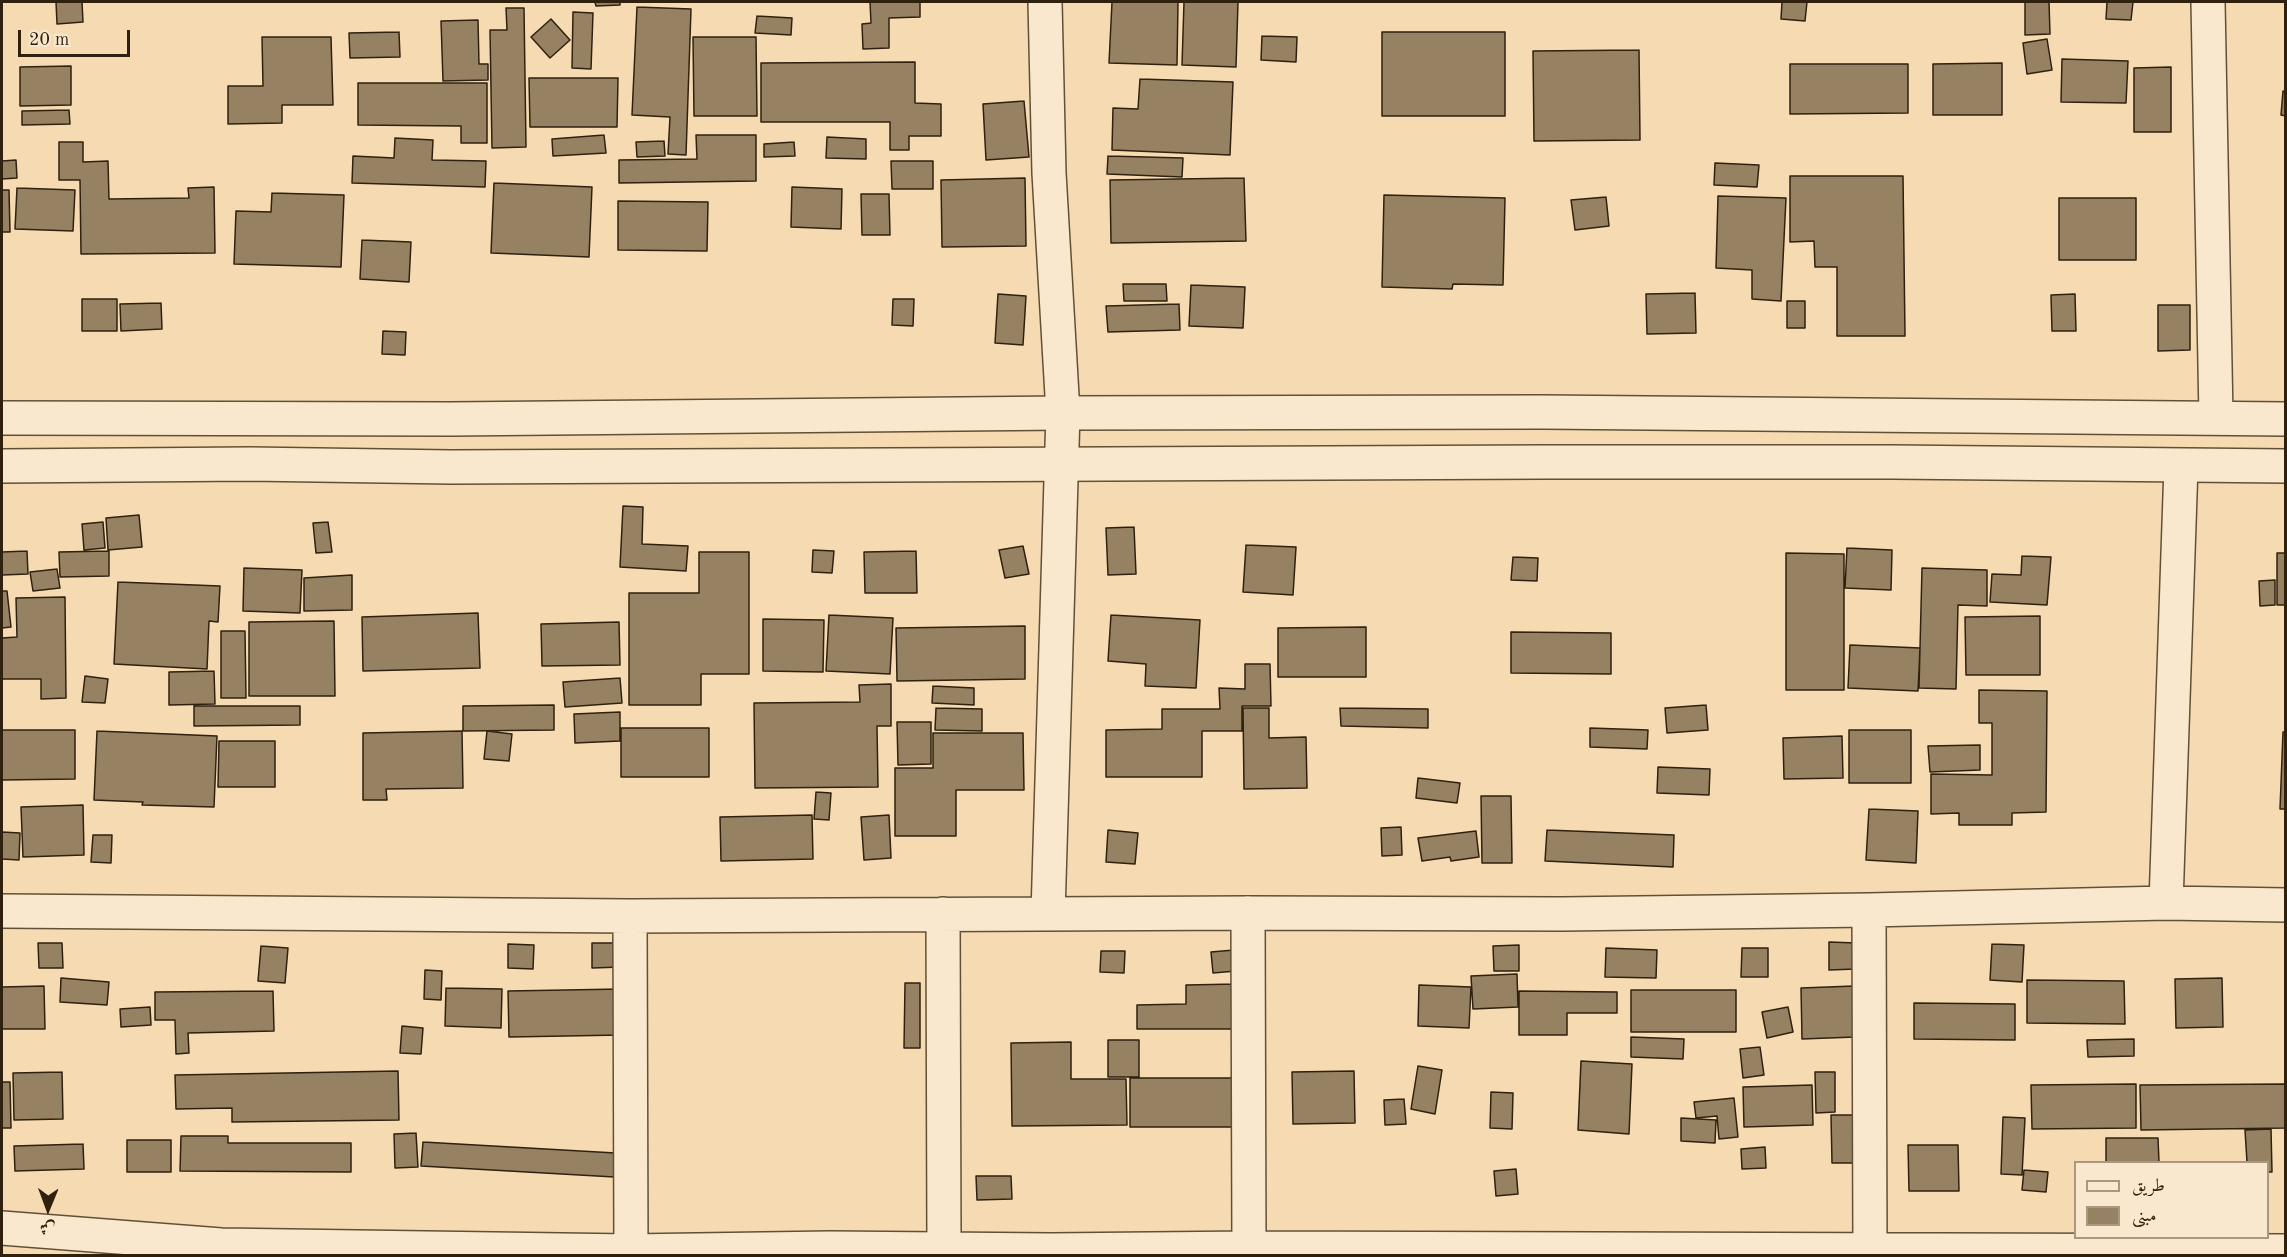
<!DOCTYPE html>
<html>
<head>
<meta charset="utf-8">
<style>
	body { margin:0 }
	#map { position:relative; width:2287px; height:1257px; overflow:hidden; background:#f6dbb2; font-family:"Old Standard TT",Amiri,serif }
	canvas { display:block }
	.frame { position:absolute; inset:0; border:3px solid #2f210e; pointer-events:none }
	.legend { position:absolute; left:2074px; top:1161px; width:195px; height:78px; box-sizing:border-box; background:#f9e8cd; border:2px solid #a89881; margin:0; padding:8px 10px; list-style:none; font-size:18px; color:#2f210e }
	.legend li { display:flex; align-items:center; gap:12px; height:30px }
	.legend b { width:30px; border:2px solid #a89881 }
	.north { position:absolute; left:18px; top:1179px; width:60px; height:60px; -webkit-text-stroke:4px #f9e8cd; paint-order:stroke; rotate:181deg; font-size:16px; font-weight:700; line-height:24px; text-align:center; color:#2f210e }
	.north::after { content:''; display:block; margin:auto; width:21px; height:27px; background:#2f210e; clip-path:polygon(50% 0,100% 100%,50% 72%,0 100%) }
	.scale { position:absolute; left:18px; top:30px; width:112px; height:27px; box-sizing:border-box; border:3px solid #2f210e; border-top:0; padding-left:8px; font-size:18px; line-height:21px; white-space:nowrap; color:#2f210e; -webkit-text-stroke:4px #f9e8cd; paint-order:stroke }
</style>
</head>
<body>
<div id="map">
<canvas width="2287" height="1257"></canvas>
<div class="frame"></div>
<ul class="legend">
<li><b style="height:8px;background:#f9e8cd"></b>طريق</li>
<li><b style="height:16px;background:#968263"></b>مبنى</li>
</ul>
<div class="north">ش</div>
<div class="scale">20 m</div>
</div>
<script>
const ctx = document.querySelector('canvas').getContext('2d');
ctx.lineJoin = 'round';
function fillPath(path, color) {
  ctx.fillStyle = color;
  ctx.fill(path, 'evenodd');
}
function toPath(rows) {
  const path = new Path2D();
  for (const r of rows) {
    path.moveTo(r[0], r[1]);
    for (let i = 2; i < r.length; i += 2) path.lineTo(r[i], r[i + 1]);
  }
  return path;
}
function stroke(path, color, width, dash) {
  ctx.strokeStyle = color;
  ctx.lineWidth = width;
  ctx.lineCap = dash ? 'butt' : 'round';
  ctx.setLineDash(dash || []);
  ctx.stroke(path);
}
const building = toPath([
	[56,2,82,2,83,22,57,24,56,2],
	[595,2,620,2,620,5,596,6,595,2],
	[870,2,920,2,920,17,889,18,889,48,863,49,862,24,871,23,870,2],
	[1112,2,1178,2,1177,65,1109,63,1112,2],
	[1184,2,1238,2,1236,67,1182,65,1184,2],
	[1782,2,1807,2,1805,21,1781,19,1782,2],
	[2025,2,2049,2,2050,34,2025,35,2025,2],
	[2107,2,2133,2,2131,20,2106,19,2107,2],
	[637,7,691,9,686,155,668,154,670,117,632,115,637,7],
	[506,8,524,8,526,147,492,148,490,30,507,30,506,8],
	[573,12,593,13,591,69,572,68,573,12],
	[757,16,792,18,791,35,755,33,757,16],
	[551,19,570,40,550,58,531,37,551,19],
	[478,20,479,64,488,64,488,80,443,81,441,21,478,20],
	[399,32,400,57,350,58,349,33,399,32],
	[1382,32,1505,32,1505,116,1382,116,1382,32],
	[1262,36,1297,37,1296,62,1261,60,1262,36],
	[262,37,331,37,333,105,282,105,282,123,228,124,228,86,263,86,262,37],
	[693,37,756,37,757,116,694,116,693,37],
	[2047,39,2052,70,2027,74,2023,43,2047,39],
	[1639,50,1640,140,1534,141,1533,51,1639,50],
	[2062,59,2128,61,2126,103,2061,102,2062,59],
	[915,62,915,103,941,104,941,136,909,136,909,150,890,150,890,122,761,122,761,63,915,62],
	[2002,63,2002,115,1933,115,1933,64,2002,63],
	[1790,64,1908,64,1908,113,1790,114,1790,64],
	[71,66,71,105,20,106,20,67,71,66],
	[2171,67,2171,132,2134,132,2134,68,2171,67],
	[529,78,618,78,617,127,530,127,529,78],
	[1140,79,1233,82,1230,155,1112,150,1113,108,1138,109,1140,79],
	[358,83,487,83,487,143,461,143,461,126,358,125,358,83],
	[2283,91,2286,92,2286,116,2281,115,2283,91],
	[1024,101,1029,157,986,160,983,104,1024,101],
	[69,110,70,124,22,125,22,111,69,110],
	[604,135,606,153,553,156,552,139,604,135],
	[696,135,756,135,756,181,619,183,619,160,697,159,696,135],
	[827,137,866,139,866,159,826,158,827,137],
	[395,138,433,140,432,160,486,161,485,187,352,183,353,156,394,158,395,138],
	[664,141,665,156,637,157,636,142,664,141],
	[59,142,83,142,83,162,108,161,109,199,189,198,188,188,214,187,215,253,81,254,80,180,59,180,59,142],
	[794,142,795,156,764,157,764,144,794,142],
	[1108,156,1183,158,1182,177,1107,174,1108,156],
	[16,160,17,178,2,179,2,161,16,160],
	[891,161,933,161,933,189,892,189,891,161],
	[1715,163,1759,165,1757,187,1714,185,1715,163],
	[1790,176,1903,176,1905,336,1837,336,1837,267,1815,267,1814,241,1790,242,1790,176],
	[1025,178,1026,246,942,247,941,180,1025,178],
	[1244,178,1246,241,1111,243,1110,180,1244,178],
	[494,183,592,187,589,257,491,253,494,183],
	[792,187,842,189,841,229,791,227,792,187],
	[17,188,75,190,73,231,15,229,17,188],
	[2,190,9,190,10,232,2,232,2,190],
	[272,193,344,195,341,267,234,264,236,211,271,212,272,193],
	[861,194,889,194,890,235,862,235,861,194],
	[1384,195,1505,198,1503,285,1453,284,1452,289,1382,287,1384,195],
	[1718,196,1786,198,1781,301,1752,299,1752,270,1716,268,1718,196],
	[1606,197,1609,226,1575,230,1571,200,1606,197],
	[2059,198,2136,198,2136,260,2059,260,2059,198],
	[618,201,708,202,707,251,618,250,618,201],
	[362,240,411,242,409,282,360,279,362,240],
	[1123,284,1166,284,1167,301,1124,301,1123,284],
	[1191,285,1245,287,1243,328,1189,326,1191,285],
	[1695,293,1696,333,1647,334,1646,294,1695,293],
	[998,294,1026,296,1023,345,995,343,998,294],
	[2075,294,2076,331,2052,331,2051,295,2075,294],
	[82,299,117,299,117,331,82,331,82,299],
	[893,299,914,299,913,326,892,325,893,299],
	[1787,301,1805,301,1805,328,1787,328,1787,301],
	[161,303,162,329,121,331,120,304,161,303],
	[1179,304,1180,330,1108,332,1106,306,1179,304],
	[2158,305,2190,305,2190,350,2158,351,2158,305],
	[383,331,406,332,405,355,382,354,383,331],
	[623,506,643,507,642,544,688,546,686,571,620,567,623,506],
	[139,515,142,547,108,550,106,518,139,515],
	[103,522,105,548,84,550,82,524,103,522],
	[328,522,332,552,316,553,313,523,328,522],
	[1134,527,1136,574,1108,575,1106,528,1134,527],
	[1246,545,1296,547,1293,595,1243,592,1246,545],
	[1023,546,1029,574,1005,578,999,550,1023,546],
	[1847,548,1892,550,1891,590,1845,588,1847,548],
	[813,550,834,551,832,573,812,572,813,550],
	[27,551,28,574,2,575,2,552,27,551],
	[109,551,109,576,60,577,59,552,109,551],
	[916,551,917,593,865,593,864,552,916,551],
	[699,552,749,552,749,674,701,674,701,705,629,705,629,593,699,593,699,552],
	[1786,553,1844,554,1844,690,1786,690,1786,553],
	[2277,553,2286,553,2286,605,2277,605,2277,553],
	[2022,556,2051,557,2047,605,1990,602,1992,574,2021,575,2022,556],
	[1513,557,1538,558,1537,581,1511,580,1513,557],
	[244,568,302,570,300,613,243,611,244,568],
	[1922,568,1987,570,1987,606,1958,605,1956,689,1919,688,1922,568],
	[57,569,60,588,33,591,30,572,57,569],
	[352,575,352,610,304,611,304,578,352,575],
	[2275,580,2275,605,2260,606,2259,581,2275,580],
	[118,582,220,586,218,622,209,621,207,669,114,664,118,582],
	[2,591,7,591,11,627,2,628,2,591],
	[65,597,66,698,41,699,41,679,2,679,2,638,17,637,16,598,65,597],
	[478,613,480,668,363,671,362,617,478,613],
	[829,615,893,618,890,674,826,671,829,615],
	[1111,615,1200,620,1196,688,1145,686,1146,664,1108,661,1111,615],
	[2040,616,2040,675,1966,675,1965,617,2040,616],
	[763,619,824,620,823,672,763,671,763,619],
	[334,621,335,696,249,696,249,622,334,621],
	[619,622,620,665,542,666,541,624,619,622],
	[1025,626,1025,679,897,681,896,628,1025,626],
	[1366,627,1366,677,1278,677,1278,628,1366,627],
	[221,631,245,631,246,698,221,698,221,631],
	[1511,632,1611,633,1611,674,1511,673,1511,632],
	[1850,645,1920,648,1918,691,1848,688,1850,645],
	[1245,664,1270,664,1271,706,1242,706,1242,731,1202,731,1202,777,1106,777,1106,730,1162,729,1162,709,1220,709,1219,688,1245,689,1245,664],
	[214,671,215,704,169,705,169,672,214,671],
	[85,676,108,679,105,703,82,702,85,676],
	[620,678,622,703,565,707,563,682,620,678],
	[891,684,891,726,877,726,878,787,755,788,754,703,860,702,859,685,891,684],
	[933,686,974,688,974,705,932,703,933,686],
	[1979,690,2047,691,2046,812,2012,813,2012,825,1959,825,1959,813,1931,814,1931,774,1992,775,1992,723,1979,723,1979,690],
	[554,705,554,730,463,731,463,706,554,705],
	[1706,705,1708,730,1667,733,1665,708,1706,705],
	[194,706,300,706,300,725,194,726,194,706],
	[936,708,982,709,982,731,935,730,936,708],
	[1243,708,1269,708,1269,738,1306,737,1307,788,1244,789,1243,708],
	[1340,708,1428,709,1428,728,1341,726,1340,708],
	[620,712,620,741,575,743,574,714,620,712],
	[897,722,931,722,931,764,898,765,897,722],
	[621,728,709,728,709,777,621,777,621,728],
	[1590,728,1648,730,1647,749,1590,747,1590,728],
	[2,730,75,730,75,779,2,780,2,730],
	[1849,730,1911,730,1911,783,1849,783,1849,730],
	[97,731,217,736,214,807,142,805,143,802,94,800,97,731],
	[462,731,463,788,386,789,387,800,363,800,363,733,462,731],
	[487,731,512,734,509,761,484,759,487,731],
	[2283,732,2286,732,2286,809,2280,809,2283,732],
	[933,733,1023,733,1024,790,956,790,956,836,895,836,895,768,933,768,933,733],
	[1842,736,1843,778,1784,779,1783,738,1842,736],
	[219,741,275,741,275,787,218,787,219,741],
	[1980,745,1980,770,1930,772,1928,746,1980,745],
	[1658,767,1710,769,1709,795,1657,793,1658,767],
	[1418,778,1460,783,1457,803,1416,798,1418,778],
	[816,792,831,793,829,820,814,819,816,792],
	[1481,796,1511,796,1512,863,1482,863,1481,796],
	[83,805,84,855,23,857,21,807,83,805],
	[1869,809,1918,811,1916,863,1866,860,1869,809],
	[812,815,813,859,721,861,720,817,812,815],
	[889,815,891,858,864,860,861,817,889,815],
	[1401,827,1402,855,1382,856,1381,828,1401,827],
	[1108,830,1138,833,1135,864,1106,862,1108,830],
	[1547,830,1674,835,1673,867,1545,861,1547,830],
	[1476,831,1479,857,1451,861,1450,857,1422,861,1418,838,1476,831],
	[2,832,20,833,19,860,2,859,2,832],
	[93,835,112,835,111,863,91,862,93,835],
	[1829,942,1856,943,1856,969,1829,970,1829,942],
	[38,943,62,943,63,968,39,968,38,943],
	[592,943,621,943,621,967,592,968,592,943],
	[508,944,534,945,533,969,508,968,508,944],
	[1992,944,2024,945,2022,982,1990,980,1992,944],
	[1519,945,1519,971,1494,971,1493,946,1519,945],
	[261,946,288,948,285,983,258,981,261,946],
	[1606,948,1657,950,1656,978,1605,977,1606,948],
	[1742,948,1768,948,1768,977,1741,977,1742,948],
	[1234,950,1236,971,1213,973,1211,952,1234,950],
	[1101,951,1125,951,1124,973,1100,972,1101,951],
	[425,970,442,971,441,1000,424,999,425,970],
	[1517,974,1518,1007,1473,1009,1471,976,1517,974],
	[61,978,109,982,107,1005,60,1002,61,978],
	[2222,978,2223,1027,2176,1028,2175,979,2222,978],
	[2027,980,2124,981,2125,1024,2027,1023,2027,980],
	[905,983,920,983,920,1048,904,1048,905,983],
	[1237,984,1238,1029,1137,1029,1137,1005,1186,1004,1186,985,1237,984],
	[1419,985,1471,987,1469,1028,1418,1026,1419,985],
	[44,986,45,1029,2,1029,2,987,44,986],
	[1854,986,1855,1037,1802,1039,1801,988,1854,986],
	[446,988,502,989,501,1028,445,1026,446,988],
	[622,989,622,1035,509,1037,508,991,622,989],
	[1631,990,1736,990,1736,1032,1631,1032,1631,990],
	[273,991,274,1031,188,1033,189,1053,176,1054,175,1020,155,1020,155,992,273,991],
	[1519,991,1617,992,1617,1013,1567,1013,1567,1035,1519,1035,1519,991],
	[1914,1003,2015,1004,2015,1040,1914,1039,1914,1003],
	[150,1007,151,1025,121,1027,120,1009,150,1007],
	[1788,1007,1793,1032,1767,1038,1762,1012,1788,1007],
	[402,1026,423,1028,421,1054,400,1053,402,1026],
	[1631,1037,1684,1039,1683,1059,1631,1057,1631,1037],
	[2134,1039,2134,1056,2088,1057,2087,1040,2134,1039],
	[1108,1040,1139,1040,1139,1077,1108,1077,1108,1040],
	[1071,1042,1071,1079,1126,1079,1127,1125,1012,1126,1011,1043,1071,1042],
	[1760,1047,1764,1075,1743,1078,1740,1049,1760,1047],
	[1581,1061,1632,1064,1629,1134,1578,1130,1581,1061],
	[1418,1066,1442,1070,1435,1114,1411,1109,1418,1066],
	[398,1071,399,1120,232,1122,232,1108,176,1109,175,1075,398,1071],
	[1354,1071,1355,1123,1293,1124,1292,1072,1354,1071],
	[62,1072,63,1119,14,1120,13,1073,62,1072],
	[1815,1072,1835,1072,1835,1112,1816,1113,1815,1072],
	[1130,1078,1238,1078,1238,1127,1130,1127,1130,1078],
	[2,1082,10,1082,11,1128,2,1128,2,1082],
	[2136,1084,2136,1128,2032,1129,2031,1085,2136,1084],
	[2286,1084,2286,1128,2141,1130,2140,1085,2286,1084],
	[1812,1085,1813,1125,1744,1127,1743,1087,1812,1085],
	[1491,1092,1513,1093,1512,1129,1490,1128,1491,1092],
	[1734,1098,1738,1137,1719,1139,1717,1116,1696,1118,1694,1102,1734,1098],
	[1404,1099,1406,1124,1385,1125,1384,1100,1404,1099],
	[1831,1115,1860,1115,1860,1163,1832,1163,1831,1115],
	[2003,1117,2025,1118,2022,1175,2001,1174,2003,1117],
	[1681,1118,1716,1120,1715,1143,1681,1141,1681,1118],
	[2271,1129,2272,1172,2268,1172,2268,1162,2247,1162,2245,1130,2271,1129],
	[416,1133,418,1167,395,1168,394,1134,416,1133],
	[181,1136,228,1136,228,1143,351,1143,351,1172,180,1171,181,1136],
	[2106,1138,2158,1138,2159,1162,2106,1162,2106,1138],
	[127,1140,171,1140,171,1172,127,1172,127,1140],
	[423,1142,633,1154,632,1178,421,1166,423,1142],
	[83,1144,84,1169,15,1171,14,1146,83,1144],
	[1908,1145,1958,1145,1959,1191,1909,1191,1908,1145],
	[1765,1147,1766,1168,1742,1169,1741,1149,1765,1147],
	[1516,1169,1518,1194,1496,1196,1494,1171,1516,1169],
	[2024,1170,2048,1172,2046,1192,2022,1190,2024,1170],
	[976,1176,1011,1176,1012,1199,977,1200,976,1176]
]);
fillPath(building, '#968263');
stroke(building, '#2f210e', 1.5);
const minor = toPath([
	[1045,2,1049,173,1063,413,1048,914],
	[2208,2,2216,417],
	[2166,903,2181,466],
	[1869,910,1870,1256],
	[2,911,630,916,1248,913,1562,914,1869,910,2166,903,2286,905],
	[1248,913,1249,1256],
	[943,914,944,1249],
	[630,916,631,1256],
	[2,1228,221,1245,630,1251,830,1248,1051,1250,1249,1248,2286,1251]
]);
const tertiary = toPath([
	[2,418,451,419,1063,413,1542,412,2286,419],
	[2,466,250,464,451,467,1545,462,1892,462,2286,466]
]);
stroke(minor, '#615037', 36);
stroke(tertiary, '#615037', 36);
stroke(minor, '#f9e8cd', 33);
stroke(tertiary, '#f9e8cd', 33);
</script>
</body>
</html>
